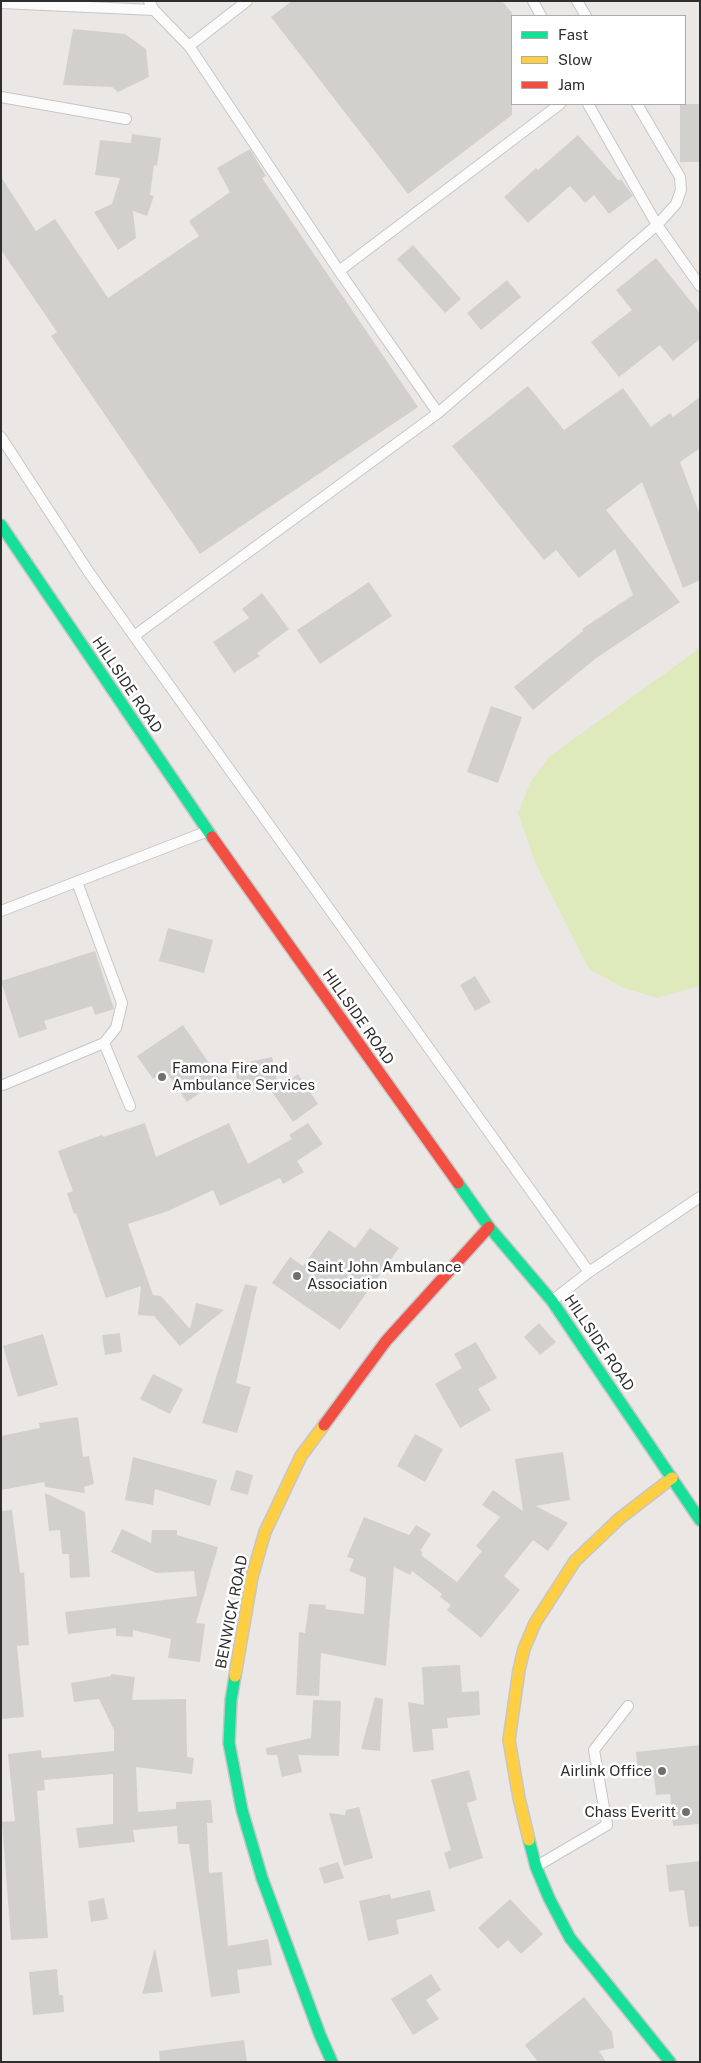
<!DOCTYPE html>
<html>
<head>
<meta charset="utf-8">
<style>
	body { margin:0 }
	#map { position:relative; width:701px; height:2063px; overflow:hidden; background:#ebe7e4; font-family:"Public Sans",sans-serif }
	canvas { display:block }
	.frame { position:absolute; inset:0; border:2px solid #2e2e2e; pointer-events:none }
	.legend { position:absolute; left:511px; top:15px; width:175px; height:90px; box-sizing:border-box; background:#fff; border:1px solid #ababab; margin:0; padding:6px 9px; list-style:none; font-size:15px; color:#2e2e2e }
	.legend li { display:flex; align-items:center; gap:10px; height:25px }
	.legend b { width:25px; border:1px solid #ababab }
</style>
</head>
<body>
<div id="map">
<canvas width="701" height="2063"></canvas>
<div class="frame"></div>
<ul class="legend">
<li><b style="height:6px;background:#16e098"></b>Fast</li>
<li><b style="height:6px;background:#ffcf43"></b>Slow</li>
<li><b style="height:6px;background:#f24e42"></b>Jam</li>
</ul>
</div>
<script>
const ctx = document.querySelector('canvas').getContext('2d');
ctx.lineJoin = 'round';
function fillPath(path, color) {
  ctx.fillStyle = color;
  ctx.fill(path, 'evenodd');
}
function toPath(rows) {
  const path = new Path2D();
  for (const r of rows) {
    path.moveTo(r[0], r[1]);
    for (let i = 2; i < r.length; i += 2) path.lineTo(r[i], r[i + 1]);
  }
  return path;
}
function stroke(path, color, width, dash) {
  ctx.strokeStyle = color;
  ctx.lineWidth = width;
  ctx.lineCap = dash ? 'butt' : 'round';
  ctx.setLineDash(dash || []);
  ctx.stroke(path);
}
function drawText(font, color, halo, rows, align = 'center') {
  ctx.font = font + ' "Public Sans",sans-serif';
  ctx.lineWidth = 5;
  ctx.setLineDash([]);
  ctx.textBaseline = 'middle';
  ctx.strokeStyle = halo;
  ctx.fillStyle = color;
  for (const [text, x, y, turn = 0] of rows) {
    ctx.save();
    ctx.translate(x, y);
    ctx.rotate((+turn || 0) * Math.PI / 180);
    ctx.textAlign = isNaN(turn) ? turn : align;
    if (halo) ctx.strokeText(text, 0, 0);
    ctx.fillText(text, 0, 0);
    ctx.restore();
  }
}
fillPath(toPath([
	[700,648,700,986,657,998,622,987,589,969,535,862,518,813,531,781,549,757]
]), '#dee9bc');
fillPath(toPath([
	[292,1,502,1,512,13,512,115,408,194,271,17],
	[73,29,125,34,146,49,149,77,118,92,112,87,63,85],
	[680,104,700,104,700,162,680,162],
	[132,134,161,138,157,166,154,165,150,195,154,196,147,216,133,211,136,238,118,250,94,212,112,204,120,178,95,175,100,140,131,143],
	[578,135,619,181,621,179,633,196,609,214,594,195,585,203,570,186,528,223,504,197,536,168,538,170],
	[250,149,266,176,262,178,418,407,200,554,51,336,57,332,1,250,1,177,36,231,55,219,108,298,199,236,189,221,230,192,217,168],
	[413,245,461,299,445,313,397,259],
	[656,258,700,313,700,339,673,361,660,345,619,377,591,342,632,310,616,290],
	[507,280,521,297,481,330,467,313],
	[528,386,564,430,623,388,651,427,670,413,673,417,700,397,700,448,680,462,700,515,700,580,683,588,642,482,606,510,680,602,595,659,533,710,514,687,583,631,582,629,633,595,615,549,579,578,556,550,544,560,452,446],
	[369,582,392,616,320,664,297,630],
	[262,593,289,629,257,653,260,656,234,673,213,642,249,618,242,609],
	[491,706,522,717,498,783,467,772],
	[168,928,213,940,204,973,159,961],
	[95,951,114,1009,95,1015,92,1006,44,1021,47,1029,19,1038,1,981],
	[475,976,491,1002,475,1011,460,985],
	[183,1025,220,1079,187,1102,165,1070,153,1079,137,1056],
	[272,1057,278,1085,240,1092,234,1065],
	[298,1074,318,1104,293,1122,272,1092],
	[145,1123,156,1157,229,1123,248,1164,292,1139,289,1135,308,1123,323,1144,297,1161,304,1172,283,1184,280,1178,220,1206,213,1190,168,1211,128,1224,153,1295,161,1296,190,1329,196,1303,224,1310,180,1346,154,1316,138,1315,141,1286,106,1298,76,1213,74,1214,67,1193,73,1191,58,1151,102,1135,103,1137],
	[370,1228,399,1248,340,1330,272,1283,290,1257,303,1266,329,1230,355,1248],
	[245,1284,257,1287,236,1383,251,1387,237,1433,202,1423],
	[539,1323,556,1342,540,1355,524,1337],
	[120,1333,122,1352,105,1355,102,1335],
	[43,1334,58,1385,18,1397,3,1346],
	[476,1342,497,1378,478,1389,491,1410,460,1428,435,1384,462,1368,454,1354],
	[153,1374,183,1389,170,1414,140,1399],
	[78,1417,83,1457,89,1456,94,1484,84,1487,85,1493,45,1487,44,1482,1,1490,1,1436,40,1428,39,1423],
	[415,1434,443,1449,425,1482,397,1466],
	[563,1452,570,1500,536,1506,568,1523,548,1551,533,1540,504,1576,520,1590,481,1638,447,1610,451,1605,440,1597,442,1594,412,1571,410,1575,394,1567,386,1666,321,1653,319,1696,296,1695,299,1632,305,1633,309,1604,326,1605,325,1609,364,1614,366,1578,349,1571,354,1559,347,1557,364,1517,409,1535,416,1525,431,1534,420,1551,423,1552,421,1555,457,1582,482,1551,476,1546,500,1517,482,1505,493,1490,523,1511,515,1459],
	[133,1457,217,1480,210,1506,155,1489,153,1505,125,1500],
	[236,1470,253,1475,248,1495,230,1490],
	[45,1493,85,1512,90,1577,70,1578,69,1554,62,1554,60,1530,49,1531],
	[12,1510,20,1573,24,1572,29,1645,17,1646,24,1717,1,1719,1,1511],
	[122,1529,151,1543,152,1530,177,1530,177,1535,218,1547,196,1623,205,1624,200,1662,168,1658,171,1639,133,1630,133,1637,116,1636,116,1628,68,1634,65,1612,197,1596,194,1571,156,1573,111,1552],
	[460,1665,462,1692,479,1691,480,1715,447,1718,448,1728,432,1729,434,1750,413,1752,408,1702,424,1705,422,1667],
	[111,1674,135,1677,132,1700,186,1699,187,1757,194,1758,192,1774,136,1767,138,1812,176,1809,176,1802,211,1800,213,1823,207,1823,209,1873,222,1872,228,1946,268,1939,272,1965,237,1970,240,1993,211,1997,189,1844,178,1844,177,1826,133,1830,135,1842,79,1848,76,1828,113,1824,113,1774,44,1780,45,1790,37,1791,48,1938,11,1940,2,1822,15,1821,8,1754,41,1750,42,1758,114,1751,114,1730,99,1699,74,1702,71,1683,111,1676],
	[375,1697,383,1699,380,1751,361,1749],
	[313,1700,341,1701,339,1756,298,1755,302,1772,282,1777,277,1755,267,1755,266,1748,311,1738],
	[700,1745,700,1824,673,1826,670,1794,656,1795,654,1777,639,1779,636,1752],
	[469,1770,477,1800,467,1803,483,1858,449,1869,444,1853,451,1850,431,1780],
	[359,1807,373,1858,344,1866,329,1813,345,1815,346,1810],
	[700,1861,700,1926,689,1927,684,1890,669,1892,666,1865],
	[338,1862,344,1878,324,1884,319,1868],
	[430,1890,435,1911,396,1920,399,1934,368,1941,359,1901,390,1894,391,1899],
	[104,1898,108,1919,91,1922,88,1901],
	[510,1899,543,1934,521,1954,508,1940,498,1949,478,1928],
	[155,1948,163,1992,142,1994],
	[57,1969,59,1995,63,1995,64,2012,33,2015,29,1972],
	[431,1974,441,1990,426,2000,439,2019,413,2035,391,1999],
	[584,1997,612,2032,614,2048,599,2051,606,2062,538,2062,525,2045],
	[244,2040,247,2062,160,2062,159,2051]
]), '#d2d0cd');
const lane = toPath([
	[149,1,154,10,189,46,339,271,438,413],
	[533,1,541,16],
	[577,1,586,16],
	[1,3,154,10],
	[189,46,247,1],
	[1,97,126,119],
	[588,104,657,225,700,286],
	[339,271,560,104],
	[1,437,88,571,134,636,589,1272],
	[134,636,438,413,657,225,676,204,681,190,680,177,637,104],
	[1,911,208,831],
	[104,1043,130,1106],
	[3,1085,104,1043,116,1028,122,1003,77,882],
	[553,1300,589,1272,700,1197],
	[537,1866,607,1825,594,1750,628,1706]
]);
const fast = toPath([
	[1,525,212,837],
	[458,1183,489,1227,552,1301,700,1520],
	[235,1676,231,1700,229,1743,242,1810,262,1878,320,2035,332,2062],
	[529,1840,536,1867,549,1898,570,1938,670,2062]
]);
const slow = toPath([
	[235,1676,252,1577,265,1532,301,1456,324,1425],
	[529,1840,519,1798,509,1740,519,1670,524,1649,535,1623,575,1561,619,1519,672,1478]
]);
const jam = toPath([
	[212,837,458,1183],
	[324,1425,386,1341,489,1227]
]);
stroke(lane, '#c7c6c6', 12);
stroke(fast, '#c7c6c6', 14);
stroke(slow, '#c7c6c6', 14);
stroke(jam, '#c7c6c6', 14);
stroke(lane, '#fcfbfb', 10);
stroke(fast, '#16e098', 11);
stroke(slow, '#ffcf43', 11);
stroke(jam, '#f24e42', 11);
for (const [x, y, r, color] of [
	[162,1077,5,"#706f6e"],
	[297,1276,5,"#706f6e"],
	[662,1771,5,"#706f6e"],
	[686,1812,5,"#706f6e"]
]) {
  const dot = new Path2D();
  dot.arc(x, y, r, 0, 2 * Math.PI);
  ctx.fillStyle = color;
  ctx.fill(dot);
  stroke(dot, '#fff', 2);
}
drawText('15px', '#2e2e2e', '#fff', [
	["HILLSIDE ROAD",127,685,56],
	["HILLSIDE ROAD",358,1017,55],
	["HILLSIDE ROAD",599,1343,56],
	["BENWICK ROAD",232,1612,-79]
]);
drawText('15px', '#2e2e2e', '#fff', [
	["Famona Fire and",172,1068],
	["Ambulance Services",172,1085],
	["Saint John Ambulance",307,1267],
	["Association",307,1284],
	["Airlink Office",652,1771,"right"],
	["Chass Everitt",676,1812,"right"]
], 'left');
</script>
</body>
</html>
